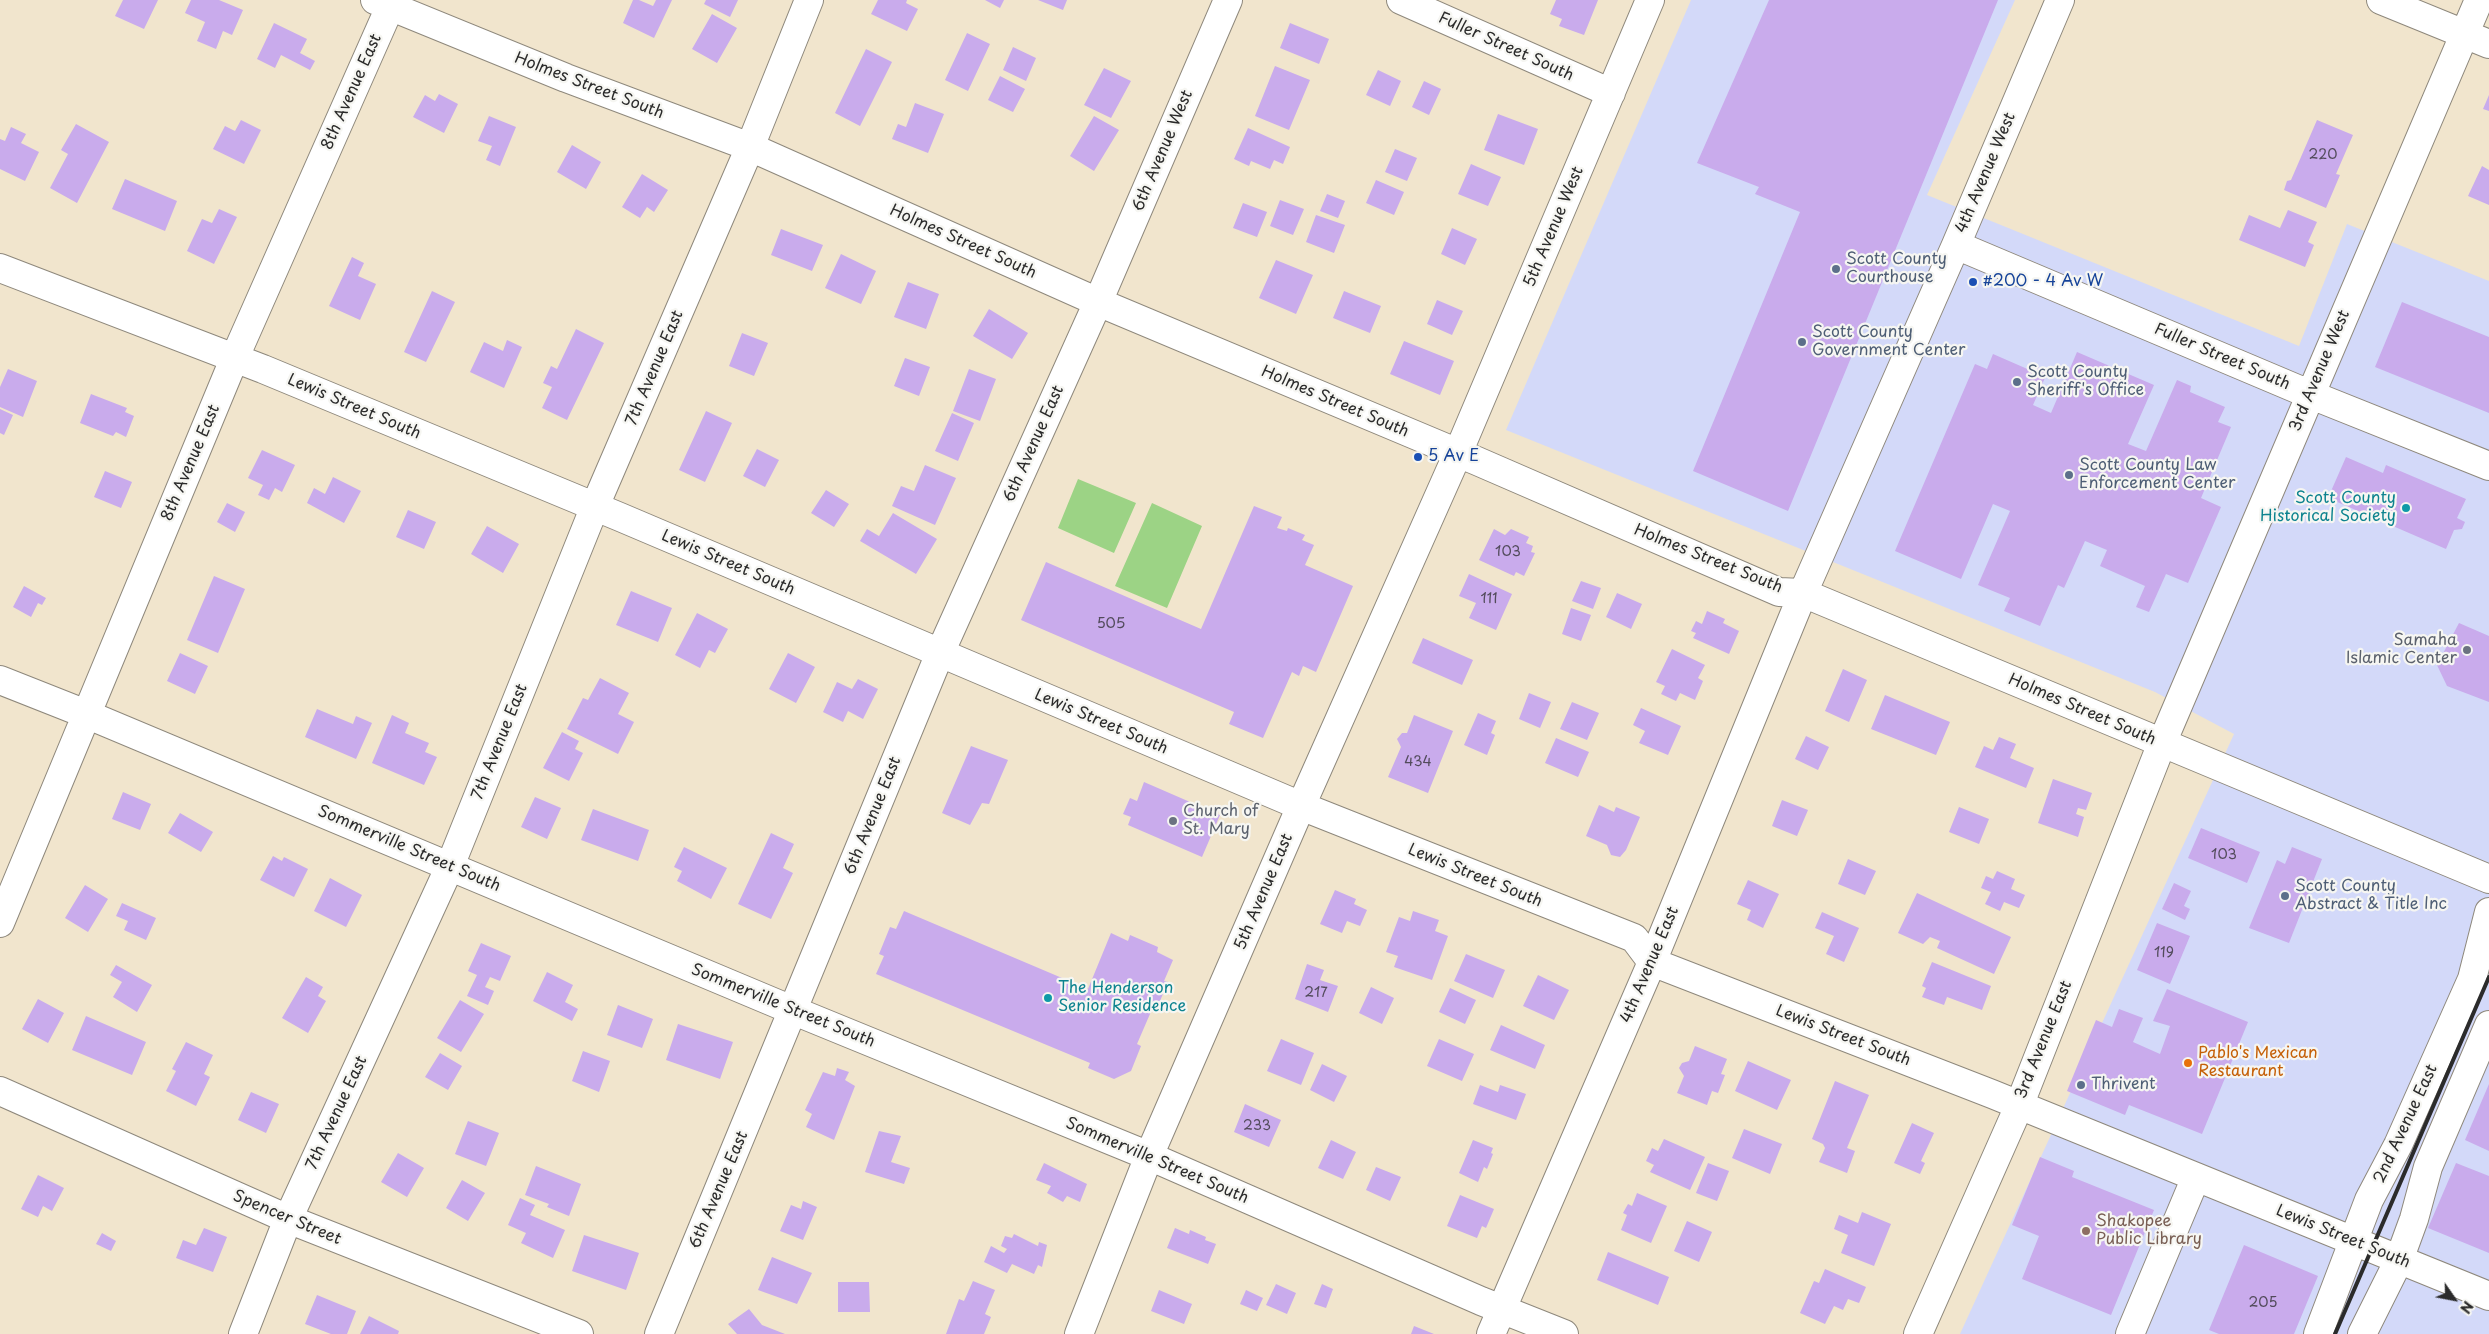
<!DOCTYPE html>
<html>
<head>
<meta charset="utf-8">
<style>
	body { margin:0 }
	#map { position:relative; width:2489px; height:1334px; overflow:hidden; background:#f1e5cd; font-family:"Playpen Sans",sans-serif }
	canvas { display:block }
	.north { position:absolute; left:2429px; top:1274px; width:50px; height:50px; -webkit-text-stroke:4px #f6f6f2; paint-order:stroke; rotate:123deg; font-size:14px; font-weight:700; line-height:20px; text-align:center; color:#2b2b2b }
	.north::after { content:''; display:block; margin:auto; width:18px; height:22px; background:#2b2b2b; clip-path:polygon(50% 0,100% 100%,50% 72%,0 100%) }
</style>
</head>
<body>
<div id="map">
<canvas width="2489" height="1334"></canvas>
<div class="north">N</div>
</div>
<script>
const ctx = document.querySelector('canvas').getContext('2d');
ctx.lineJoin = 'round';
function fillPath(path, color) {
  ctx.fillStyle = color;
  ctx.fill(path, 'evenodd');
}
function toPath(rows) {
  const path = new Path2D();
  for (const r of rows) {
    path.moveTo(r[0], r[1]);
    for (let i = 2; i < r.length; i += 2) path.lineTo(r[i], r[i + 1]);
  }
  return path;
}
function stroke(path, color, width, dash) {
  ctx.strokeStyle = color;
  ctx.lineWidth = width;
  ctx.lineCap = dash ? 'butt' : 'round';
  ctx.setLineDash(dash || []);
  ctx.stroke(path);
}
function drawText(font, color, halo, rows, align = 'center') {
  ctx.font = font + ' "Playpen Sans",sans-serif';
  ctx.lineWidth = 4.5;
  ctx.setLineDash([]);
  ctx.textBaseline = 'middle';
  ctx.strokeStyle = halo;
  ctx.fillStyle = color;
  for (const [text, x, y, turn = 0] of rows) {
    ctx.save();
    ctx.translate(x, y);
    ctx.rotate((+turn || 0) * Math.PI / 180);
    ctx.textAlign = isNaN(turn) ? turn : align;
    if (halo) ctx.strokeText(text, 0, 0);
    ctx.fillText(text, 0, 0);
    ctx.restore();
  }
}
fillPath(toPath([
	[1691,0,2015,0,1927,195,2299,346,2347,224,2489,281,2489,1334,1960,1334,2234,734,2155,692,1506,430]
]), '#d3d9f9');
fillPath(toPath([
	[1078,479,1136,503,1114,553,1058,528],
	[1152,503,1202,526,1167,608,1115,586]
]), '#9cd385');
fillPath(toPath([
	[123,0,158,0,144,29,115,16],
	[191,0,219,0,243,10,232,35,223,31,216,49,197,41,205,22,185,13],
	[633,0,639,0,653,6,656,0,672,0,654,38,623,23],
	[706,0,738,0,730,17,704,4],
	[878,0,907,0,906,3,918,9,907,31,871,14],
	[985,0,1004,0,1000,8],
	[1038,0,1067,0,1063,10],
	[1556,0,1598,0,1584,35,1559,26,1562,19,1550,14],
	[1769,0,1998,0,1788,511,1693,471,1800,212,1755,194,1759,187,1697,163],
	[712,14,737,28,717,63,692,49],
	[274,23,307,39,300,53,315,61,310,70,281,55,275,68,257,59],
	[1290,23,1329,39,1319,64,1280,48],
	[967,33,990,44,968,91,945,80],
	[1013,47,1036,58,1026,81,1003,70],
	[866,49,892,62,860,126,835,113],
	[1275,66,1310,80,1289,130,1255,116],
	[1104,68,1131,81,1111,118,1084,105],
	[1378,70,1401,81,1390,106,1366,95],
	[1000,76,1025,89,1013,112,988,100],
	[1424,81,1441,89,1429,115,1412,107],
	[439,94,458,104,444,133,413,117,425,95,435,101],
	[2489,95,2489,111,2483,109],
	[915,103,944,114,928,153,892,139,898,124,906,127],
	[1498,114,1538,129,1524,165,1484,150],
	[489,116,516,127,500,166,486,160,492,146,478,141],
	[1094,116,1119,130,1094,171,1070,156],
	[241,120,261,130,244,164,213,149,225,126,235,131],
	[2317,120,2353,135,2336,174,2340,175,2326,208,2284,190,2287,181,2291,180],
	[76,124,109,142,77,203,50,188,68,154,61,150],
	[11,127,26,134,21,143,39,152,25,181,0,169,0,139,5,141],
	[1248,128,1290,147,1283,164,1274,160,1270,169,1251,161,1249,166,1234,159],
	[572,145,601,162,586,189,557,172],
	[1395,149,1417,158,1407,181,1385,172],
	[1471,164,1501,177,1488,206,1458,194],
	[2482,166,2489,170,2489,205,2468,196],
	[642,174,668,190,654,212,647,207,640,218,622,207],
	[125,179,177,201,165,231,112,209],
	[1376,180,1404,192,1394,215,1366,203],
	[1327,194,1345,201,1338,218,1320,211],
	[1280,200,1304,209,1293,235,1270,226],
	[1243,203,1267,212,1257,237,1233,228],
	[219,209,237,217,214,264,187,251,202,219,212,223],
	[2288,210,2317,222,2308,242,2314,245,2305,267,2239,240,2249,215,2280,228],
	[1316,215,1345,225,1334,253,1306,242],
	[1452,228,1477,239,1465,265,1441,254],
	[781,229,823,245,812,271,771,255],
	[841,254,876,271,861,304,825,288],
	[352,257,364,263,358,276,376,284,360,320,329,306],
	[1276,260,1313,275,1296,314,1259,298],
	[908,282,939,294,926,329,894,317],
	[432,291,455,302,426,362,404,352],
	[1344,291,1381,306,1370,333,1333,318],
	[1437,300,1463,311,1452,335,1427,324],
	[2402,302,2489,337,2489,413,2375,367],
	[989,309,1028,333,1012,359,973,336],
	[576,329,604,343,567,420,542,408,552,387,543,383,551,366,557,369],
	[742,333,768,343,754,376,729,366],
	[507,340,522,347,504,388,470,372,484,342,503,351],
	[1404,341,1454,361,1440,395,1390,374],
	[2077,352,2154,385,2128,444,2146,451,2177,380,2191,386,2190,392,2225,407,2218,422,2231,427,2201,498,2221,507,2188,583,2166,574,2149,612,2136,607,2145,586,2100,566,2107,550,2085,541,2064,588,2058,585,2040,626,2004,611,2010,598,1978,585,2010,511,1993,504,1961,579,1895,551,1975,364,1987,369,1993,354,2032,371,2034,365,2048,371,2033,405,2051,413],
	[905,358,930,367,919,396,894,386],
	[8,369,37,381,23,417,0,407,0,387],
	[969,369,996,379,980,421,953,411],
	[91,394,127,408,125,412,134,416,126,437,116,432,113,436,80,423],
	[0,409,13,415,4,435,0,433],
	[706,411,732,423,705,482,679,470],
	[952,413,974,423,958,461,935,451],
	[757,449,779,460,765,487,743,476],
	[262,450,295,465,282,492,275,488,269,500,258,495,263,485,248,478],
	[2346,457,2383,473,2386,465,2466,499,2457,518,2465,522,2462,529,2454,530,2446,549,2328,498],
	[925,465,956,478,935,525,892,506,901,486,914,491],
	[105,471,132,482,121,508,94,497],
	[333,477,361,491,344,523,307,503,314,488,325,494],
	[826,490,849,504,834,527,811,513],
	[227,503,245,512,235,532,217,522],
	[1254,506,1282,517,1277,528,1287,531,1288,528,1305,535,1302,540,1314,545,1305,565,1353,586,1316,672,1303,666,1299,676,1292,672,1263,738,1229,724,1234,712,1021,620,1046,562,1201,629],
	[408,510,436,522,424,549,396,537],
	[893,513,937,539,916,574,860,541,867,529,879,536],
	[487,526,519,544,503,573,471,554],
	[1494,529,1505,535,1511,529,1529,537,1526,543,1533,546,1531,552,1535,553,1524,576,1516,572,1514,576,1479,560],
	[1469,574,1512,594,1496,630,1469,618,1476,603,1459,596],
	[214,576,245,589,218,653,187,640],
	[1581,581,1601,588,1593,609,1572,601],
	[24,586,46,598,42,605,38,603,31,617,13,607],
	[631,591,672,608,658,642,616,625],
	[1617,593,1642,604,1631,629,1606,617],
	[1571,608,1591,615,1581,641,1562,634],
	[1707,611,1725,619,1723,623,1739,631,1729,654,1693,638,1696,633,1691,631,1696,621,1702,624],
	[697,613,728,629,715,653,709,650,700,668,675,655],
	[2459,623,2489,636,2489,702,2447,686,2437,665],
	[1423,638,1473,660,1462,685,1412,663],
	[1672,649,1705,665,1698,678,1703,681,1695,700,1680,693,1676,701,1661,694,1665,686,1656,682],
	[180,653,208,666,195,694,167,681],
	[788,653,815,667,796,703,769,689],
	[1843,669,1867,680,1849,722,1825,711],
	[600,678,629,693,618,714,634,722,618,754,567,729,583,698,588,700],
	[858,679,878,689,863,719,848,711,843,722,823,712,837,682,852,689],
	[1529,693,1551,702,1540,728,1519,719],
	[1885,695,1950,722,1936,755,1871,729],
	[1572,702,1599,713,1587,740,1560,729],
	[1641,708,1681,726,1668,755,1639,743,1645,731,1633,725],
	[317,709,353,724,356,716,372,723,356,759,305,737],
	[1478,713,1496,721,1491,733,1495,735,1487,755,1464,745],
	[392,715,409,723,405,733,429,743,425,752,437,757,424,785,372,763],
	[1414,715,1453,731,1428,793,1388,777,1401,747,1397,739,1402,733,1407,733],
	[562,732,579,741,575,749,583,753,569,781,543,768],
	[1806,736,1829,747,1818,770,1795,759],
	[1999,737,2016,744,2010,758,2034,768,2026,788,1975,767,1984,746,1993,750],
	[1556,738,1589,752,1578,777,1545,763],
	[971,746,1008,760,989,804,982,803,970,825,942,813],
	[2053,779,2092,793,2086,810,2078,808,2076,814,2084,817,2078,837,2038,823],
	[1144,782,1220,815,1202,857,1128,825,1131,817,1123,814,1130,798,1137,801],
	[123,792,151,804,140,830,112,819],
	[535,797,561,808,547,839,521,827],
	[1782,800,1808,810,1797,836,1772,826],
	[1599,805,1614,812,1616,807,1640,817,1626,850,1620,857,1611,855,1607,845,1586,836],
	[1959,807,1989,819,1979,844,1949,832],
	[593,809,649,830,638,861,581,840],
	[180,813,213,832,201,852,168,833],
	[2201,828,2260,852,2247,883,2188,858],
	[771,833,794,844,783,868,793,873,771,919,738,904],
	[684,847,727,868,711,899,677,881,682,871,674,867],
	[2292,847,2322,859,2289,943,2249,928,2277,860,2285,864],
	[273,856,282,861,284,857,308,869,294,897,260,880],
	[1848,859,1876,871,1865,895,1838,884],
	[1997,871,2015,879,2011,889,2025,895,2019,908,2004,902,2000,911,1985,904,1991,892,1981,888,1986,876,1993,879],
	[330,878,362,895,346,927,314,911],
	[1748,880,1779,894,1763,928,1747,920,1751,910,1737,904],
	[2174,883,2191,891,2184,906,2190,909,2185,920,2162,909],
	[85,885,108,899,88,932,65,918],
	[1335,890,1356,899,1354,904,1367,910,1360,926,1347,921,1342,933,1320,924],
	[1917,893,2011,937,1994,974,1937,948,1940,941,1930,937,1923,944,1898,933],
	[122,903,156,918,146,940,124,930,128,921,116,916],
	[904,911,1088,989,1111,933,1128,941,1130,935,1158,947,1157,952,1173,960,1164,981,1168,982,1157,1008,1153,1007,1137,1044,1141,1046,1131,1071,1114,1079,1088,1068,1090,1063,876,974,884,956,879,954,890,927,896,929],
	[1413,911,1439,920,1435,931,1448,936,1432,980,1394,967,1398,956,1386,952,1399,917,1410,921],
	[1822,912,1859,928,1844,962,1826,954,1834,936,1815,928],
	[2157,923,2190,936,2170,984,2137,970],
	[481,943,511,956,500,981,490,977,485,987,494,991,488,1005,467,996,477,975,468,971],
	[1466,954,1505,970,1493,998,1454,981],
	[1932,962,1991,986,1982,1010,1947,997,1944,1005,1922,997,1926,988,1922,986],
	[1307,964,1324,970,1320,980,1338,986,1328,1012,1295,999],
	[116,965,152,985,137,1012,113,997,122,982,110,975],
	[547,972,573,985,565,1002,578,1009,572,1021,533,1001],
	[1538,975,1569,990,1554,1020,1523,1006],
	[306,977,323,987,318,996,326,1001,308,1033,282,1018],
	[1371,987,1394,998,1382,1024,1359,1013],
	[1450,988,1476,1000,1465,1024,1439,1012],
	[2167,989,2248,1022,2202,1134,2129,1105,2125,1115,2067,1091,2096,1020,2112,1027,2119,1009,2143,1018,2133,1042,2160,1054,2170,1026,2153,1021],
	[38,999,64,1013,48,1043,22,1029],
	[460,1000,484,1014,461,1052,437,1038],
	[618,1005,653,1019,642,1048,607,1035],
	[86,1016,146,1042,132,1075,72,1050],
	[678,1024,733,1042,720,1079,666,1060],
	[1501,1025,1545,1045,1535,1069,1490,1050],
	[1281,1039,1314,1053,1301,1085,1267,1071],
	[1439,1039,1474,1054,1462,1081,1427,1066],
	[186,1042,213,1055,204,1074,210,1077,196,1106,166,1091,176,1071,172,1069],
	[1695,1046,1727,1059,1721,1074,1725,1075,1718,1093,1712,1091,1707,1105,1677,1093,1684,1076,1679,1068,1682,1063,1689,1061],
	[583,1051,610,1061,599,1092,572,1081],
	[440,1053,462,1066,448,1090,425,1077],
	[1748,1061,1791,1080,1777,1110,1735,1091],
	[1322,1064,1347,1076,1334,1102,1310,1090],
	[837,1068,849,1072,845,1080,855,1086,834,1140,806,1127,812,1114,805,1110,823,1072,835,1076],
	[1835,1081,1869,1095,1847,1148,1855,1151,1847,1173,1819,1162,1825,1148,1823,1144,1812,1139],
	[2489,1084,2489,1151,2465,1140],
	[1480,1085,1498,1092,1500,1085,1526,1094,1516,1120,1473,1104],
	[251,1092,279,1104,266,1133,238,1120],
	[1245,1104,1281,1120,1269,1147,1234,1132],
	[468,1121,499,1133,486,1166,455,1154],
	[1912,1123,1934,1133,1921,1161,1925,1163,1920,1174,1894,1163],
	[1744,1129,1782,1144,1770,1174,1732,1158],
	[879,1131,901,1136,891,1162,910,1168,904,1184,865,1172],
	[1664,1139,1705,1157,1690,1190,1650,1172,1654,1165,1646,1161,1652,1148,1658,1151],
	[1331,1140,1356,1152,1343,1179,1318,1168],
	[1473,1140,1493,1148,1491,1153,1493,1154,1487,1169,1484,1167,1478,1182,1459,1173],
	[398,1153,424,1168,407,1197,381,1182],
	[2040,1157,2074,1171,2072,1177,2154,1210,2111,1315,2022,1279,2039,1236,2012,1225],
	[1044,1163,1087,1184,1080,1202,1067,1196,1063,1202,1047,1193,1051,1186,1036,1180],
	[1708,1163,1729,1171,1717,1201,1696,1193],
	[2456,1163,2489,1176,2489,1253,2428,1228],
	[536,1166,581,1184,569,1216,547,1207,549,1204,525,1195],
	[1376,1167,1401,1177,1390,1201,1366,1190],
	[38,1175,64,1188,52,1211,43,1206,38,1217,21,1209],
	[462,1180,485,1193,468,1221,446,1208],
	[1637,1193,1667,1206,1651,1243,1621,1230,1627,1215,1623,1213,1628,1204,1632,1206],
	[1460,1195,1494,1209,1486,1228,1482,1226,1477,1238,1447,1226],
	[520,1198,535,1205,530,1215,565,1230,553,1258,521,1243,526,1233,508,1225],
	[803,1201,817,1207,803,1240,780,1231,791,1205,801,1209],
	[1862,1212,1891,1224,1874,1266,1841,1253,1848,1235,1834,1229,1839,1215,1858,1223],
	[1687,1221,1712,1232,1699,1262,1674,1251],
	[204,1228,227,1237,213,1272,176,1258,183,1240,196,1245],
	[1175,1228,1189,1234,1190,1230,1206,1237,1205,1240,1216,1244,1208,1264,1167,1248],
	[102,1233,116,1241,111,1251,96,1244],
	[1014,1234,1038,1246,1039,1242,1047,1245,1042,1267,1038,1265,1034,1274,1012,1264,1007,1273,984,1262,991,1246,1004,1253,1007,1249,1001,1246,1005,1236,1012,1238],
	[584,1235,639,1253,626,1290,572,1271],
	[2244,1245,2318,1276,2294,1334,2219,1334,2209,1330],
	[1608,1252,1669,1277,1658,1305,1597,1280],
	[772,1257,812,1273,797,1304,758,1290],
	[1825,1269,1866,1287,1859,1303,1848,1299,1843,1310,1834,1306,1825,1324,1800,1313,1814,1281,1819,1283],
	[973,1281,995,1290,985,1314,991,1317,984,1334,946,1334,959,1299,964,1301],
	[838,1282,869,1282,870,1312,838,1312],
	[1276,1284,1296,1293,1287,1314,1266,1305],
	[1322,1284,1333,1289,1326,1308,1314,1304],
	[1159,1290,1192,1304,1184,1324,1151,1311],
	[1246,1290,1263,1298,1257,1311,1240,1304],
	[317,1295,356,1311,347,1334,331,1334,305,1324],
	[749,1309,762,1325,785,1334,737,1334,728,1324],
	[369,1316,399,1331,398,1334,360,1334],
	[1414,1326,1434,1334,1411,1334]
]), '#c9abec');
const minor = toPath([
	[375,0,566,78,750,147,1098,302,1477,461,1779,592,1803,593,2489,879],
	[1401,0,1611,93],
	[2381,0,2489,44],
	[1956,245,2309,394,2489,466],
	[0,268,263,369,620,517,1301,806,1634,938,1652,962,1992,1094,2489,1296],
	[0,680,86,714,792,1010,1149,1156,1481,1301,1564,1334],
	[0,923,235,357,393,0],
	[0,1091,288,1219,579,1334],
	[243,1334,288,1219,450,866,595,506,750,147,809,0],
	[659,1334,940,653,1098,302,1228,0],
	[1079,1334,1149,1156,1301,806,1458,453,1650,0],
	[1491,1334,1652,962,1803,593,1956,245,2060,0],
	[1918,1334,2019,1106,2162,743,2479,0],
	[2130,1334,2196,1177],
	[2318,1334,2369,1200,2398,1145,2472,979,2489,912],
	[2362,1334,2399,1260,2414,1219,2428,1167,2489,1025]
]);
stroke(minor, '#8e887c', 30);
stroke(minor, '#fff', 28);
stroke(toPath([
	[2335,1334,2489,977]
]), '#2b2b2b', 4);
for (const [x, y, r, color] of [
	[1836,269,5,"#5c6f8a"],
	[1973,282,5,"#1a4fb4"],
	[1802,342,5,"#5c6f8a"],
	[2017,382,5,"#5c6f8a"],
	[1418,457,5,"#1a4fb4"],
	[2069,475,5,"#5c6f8a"],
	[2406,508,5,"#0f9aa8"],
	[2467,650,5,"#6b7280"],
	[1173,821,5,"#6b7280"],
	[2285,896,5,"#5c6f8a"],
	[1048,998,5,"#0f9aa8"],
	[2188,1063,5,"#e8710a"],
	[2081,1085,5,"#5c6f8a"],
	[2086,1231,5,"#8d6e63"]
]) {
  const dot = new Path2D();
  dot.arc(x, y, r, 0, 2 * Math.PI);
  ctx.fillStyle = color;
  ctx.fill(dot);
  stroke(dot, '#f6f6f2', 2);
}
drawText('14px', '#524b5b', null, [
	["220",2323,155],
	["103",1508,552],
	["111",1489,599],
	["505",1111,624],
	["434",1418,762],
	["103",2224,855],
	["119",2164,953],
	["217",1316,993],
	["233",1257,1126],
	["205",2263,1303]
]);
drawText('16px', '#2b2b2b', '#f6f6f2', [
	["Fuller Street South",1506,47,24],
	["Holmes Street South",589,86,21],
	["8th Avenue East",352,92,-66],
	["6th Avenue West",1163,151,-67],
	["4th Avenue West",1986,173,-67],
	["5th Avenue West",1554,227,-67],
	["Holmes Street South",963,242,24],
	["Fuller Street South",2222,357,23],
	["7th Avenue East",655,368,-67],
	["3rd Avenue West",2320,371,-67],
	["Holmes Street South",1335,402,23],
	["Lewis Street South",354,407,23],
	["6th Avenue East",1034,444,-66],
	["8th Avenue East",191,463,-67],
	["Holmes Street South",1708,559,22],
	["Lewis Street South",728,563,23],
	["Holmes Street South",2082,710,23],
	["Lewis Street South",1101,722,23],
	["7th Avenue East",500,742,-68],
	["6th Avenue East",873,816,-68],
	["Sommerville Street South",409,849,23],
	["Lewis Street South",1475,876,22],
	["5th Avenue East",1264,892,-67],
	["4th Avenue East",1650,965,-67],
	["Sommerville Street South",783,1006,22],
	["Lewis Street South",1843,1036,21],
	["3rd Avenue East",2044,1040,-68],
	["7th Avenue East",337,1113,-65],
	["2nd Avenue East",2406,1124,-65],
	["Sommerville Street South",1157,1161,23],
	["6th Avenue East",719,1190,-67],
	["Spencer Street",287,1218,23],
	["Lewis Street South",2343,1237,22]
]);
drawText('16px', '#4e5e75', '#f6f6f2', [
	["Scott County",1846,260],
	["Courthouse",1846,278],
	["Scott County",1812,333],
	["Government Center",1812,351],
	["Scott County",2027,373],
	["Sheriff's Office",2027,391],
	["Scott County Law",2079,466],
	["Enforcement Center",2079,484],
	["Scott County",2295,887],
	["Abstract & Title Inc",2295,905],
	["Thrivent",2091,1085]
], 'left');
drawText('16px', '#164399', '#f6f6f2', [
	["#200 - 4 Av W",1983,282],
	["5 Av E",1428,457]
], 'left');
drawText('16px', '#0d838f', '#f6f6f2', [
	["Scott County",2396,499],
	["Historical Society",2396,517],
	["The Henderson",1058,989,"left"],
	["Senior Residence",1058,1007,"left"]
], 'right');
drawText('16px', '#5b616d', '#f6f6f2', [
	["Samaha",2457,641],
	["Islamic Center",2457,659],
	["Church of",1183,812,"left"],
	["St. Mary",1183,830,"left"]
], 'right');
drawText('16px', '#c56008', '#f6f6f2', [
	["Pablo's Mexican",2198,1054],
	["Restaurant",2198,1072]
], 'left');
drawText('16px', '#785e54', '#f6f6f2', [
	["Shakopee",2096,1222],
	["Public Library",2096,1240]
], 'left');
</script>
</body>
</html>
